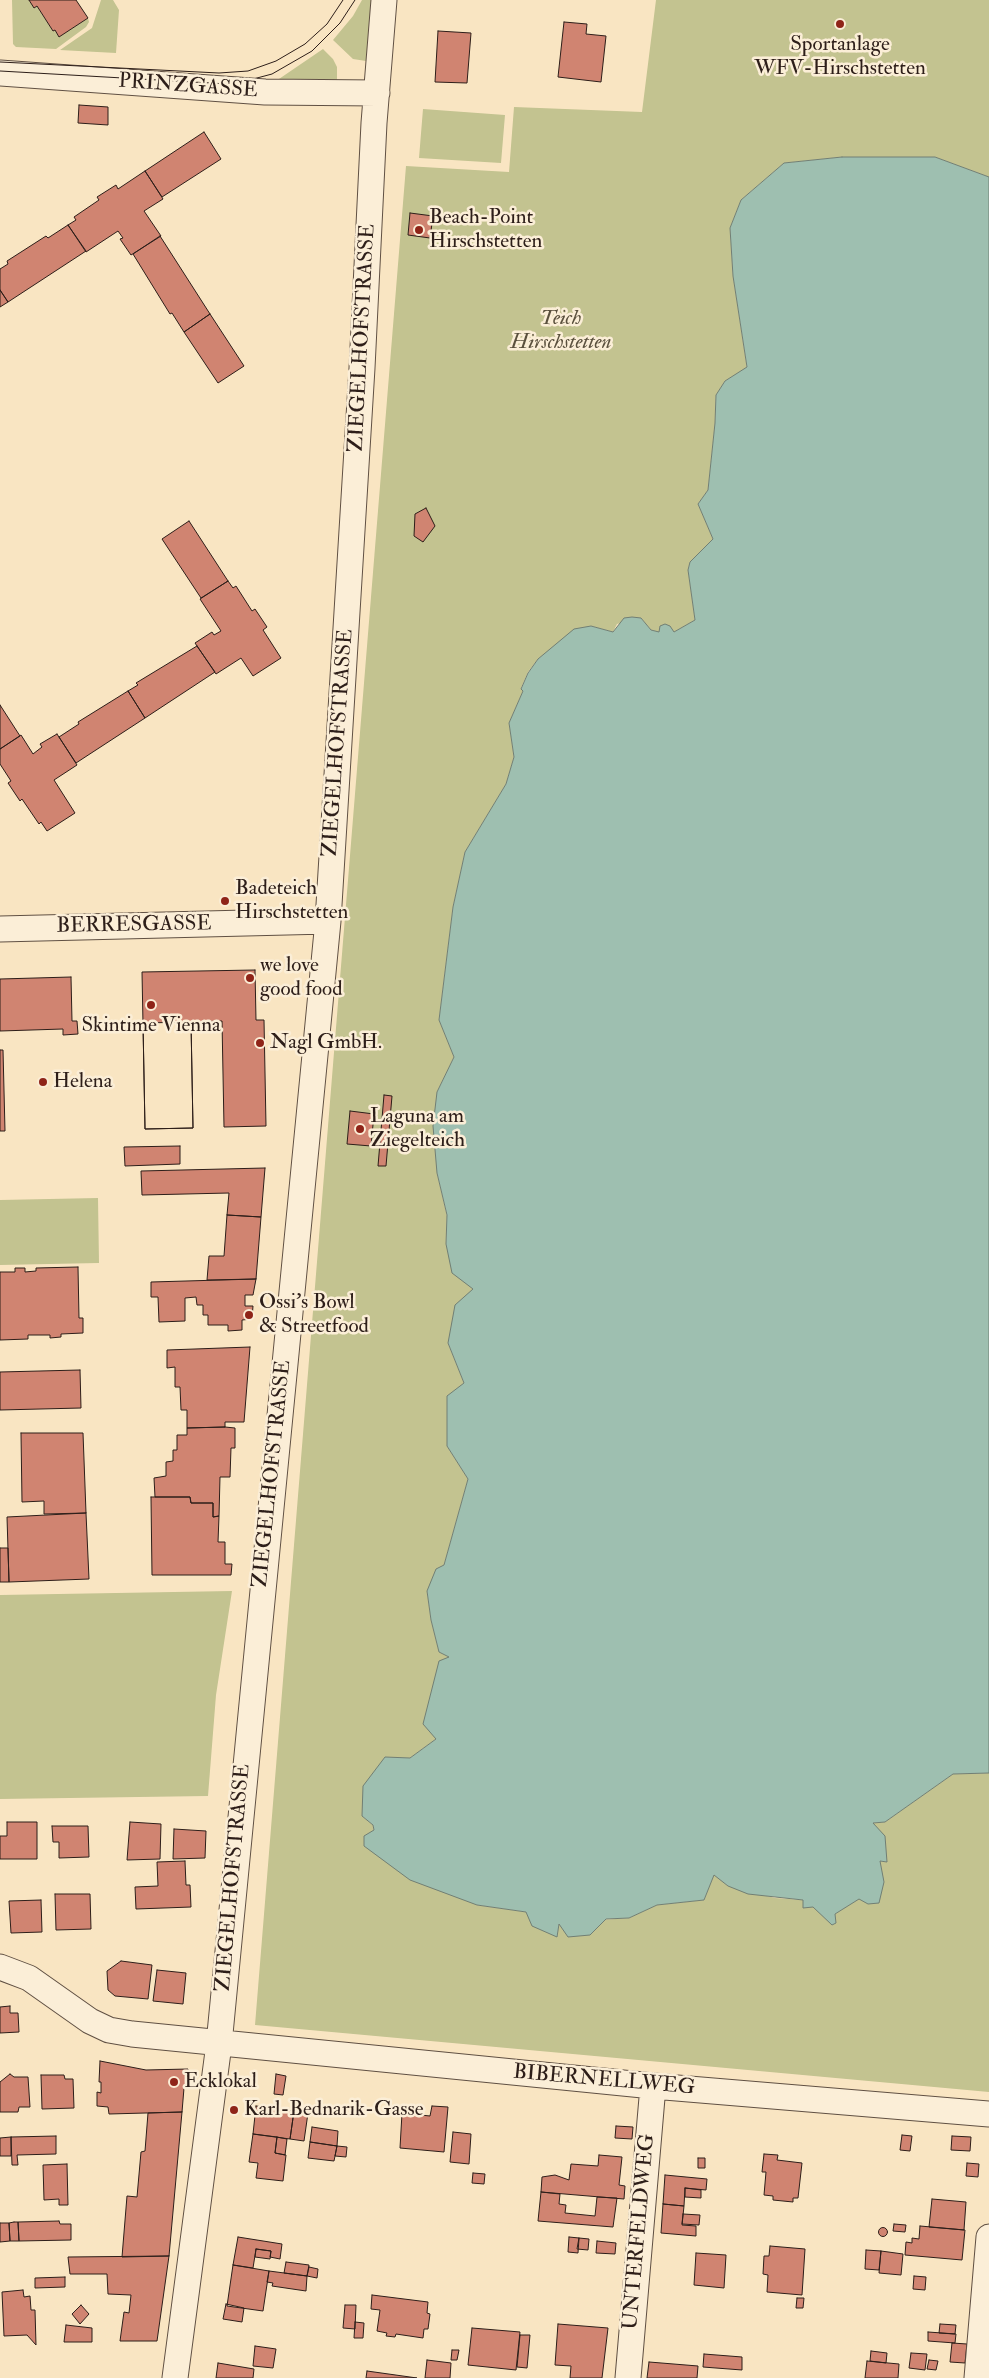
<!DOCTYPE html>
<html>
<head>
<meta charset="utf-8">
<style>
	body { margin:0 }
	canvas { display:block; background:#f9e5c2 }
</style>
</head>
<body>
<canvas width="989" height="2378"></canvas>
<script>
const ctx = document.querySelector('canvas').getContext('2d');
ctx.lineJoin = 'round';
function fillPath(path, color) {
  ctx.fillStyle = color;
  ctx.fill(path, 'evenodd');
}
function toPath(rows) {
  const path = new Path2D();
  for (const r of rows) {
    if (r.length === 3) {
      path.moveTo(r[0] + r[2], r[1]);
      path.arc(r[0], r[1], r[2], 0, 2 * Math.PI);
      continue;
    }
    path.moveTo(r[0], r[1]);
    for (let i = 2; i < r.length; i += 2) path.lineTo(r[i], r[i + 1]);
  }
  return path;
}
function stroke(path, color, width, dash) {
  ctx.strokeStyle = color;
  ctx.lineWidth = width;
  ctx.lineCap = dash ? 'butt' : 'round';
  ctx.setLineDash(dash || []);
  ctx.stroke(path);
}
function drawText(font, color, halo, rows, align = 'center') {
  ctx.font = font + ' "IM FELL Double Pica",serif';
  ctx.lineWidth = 5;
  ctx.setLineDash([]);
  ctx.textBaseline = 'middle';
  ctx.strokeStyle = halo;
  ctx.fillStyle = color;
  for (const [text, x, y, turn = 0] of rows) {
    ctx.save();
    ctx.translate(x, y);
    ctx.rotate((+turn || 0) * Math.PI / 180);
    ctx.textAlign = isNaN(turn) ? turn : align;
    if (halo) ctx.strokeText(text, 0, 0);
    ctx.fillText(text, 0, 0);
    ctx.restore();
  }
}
fillPath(toPath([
	[12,0,29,0,34,8,37,6,53,31,55,30,59,37,88,18,89,22,86,27,56,49,16,47,13,44],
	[101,0,113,0,119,10,116,53,60,50,92,28],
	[362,0,373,0,369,52,366,61,353,59,333,40,353,16],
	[656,0,989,0,989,177,935,157,842,157,784,163,741,200,730,228,733,276,747,368,725,381,716,395,715,423,708,490,698,504,713,539,690,562,688,570,695,620,674,632,659,633,651,630,641,618,617,624,613,632,591,626,538,659,528,672,521,688,523,691,509,723,514,757,506,784,465,852,453,907,439,1020,454,1057,437,1092,437,1173,447,1216,446,1244,473,1289,448,1343,464,1383,447,1446,468,1479,444,1565,427,1591,431,1620,439,1652,450,1657,436,1739,410,1758,362,1816,373,1825,374,1831,477,1905,526,1912,557,1936,559,1923,629,1918,657,1905,704,1900,714,1874,728,1886,775,1898,803,1900,813,1907,835,1914,884,1882,880,1871,880,1861,887,1862,872,1823,885,1822,953,1774,989,1773,989,2092,255,2025,406,166,509,172,514,107,642,112],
	[323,49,333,59,337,67,337,85,276,81],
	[423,109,505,115,501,163,419,158],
	[98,1198,99,1263,0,1265,0,1200],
	[232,1591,216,1695,208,1796,0,1799,0,1595]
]), '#c3c390');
const water = toPath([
	[842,157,935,157,989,177,989,1773,953,1774,885,1822,873,1823,885,1836,887,1862,880,1861,884,1882,879,1903,868,1904,859,1899,835,1914,836,1923,832,1925,813,1907,803,1908,803,1900,748,1894,728,1886,714,1875,704,1900,657,1905,629,1918,606,1919,590,1935,568,1937,559,1924,557,1937,532,1926,526,1912,477,1905,410,1880,364,1846,364,1836,374,1830,373,1825,362,1816,363,1786,385,1757,410,1758,436,1739,423,1724,439,1661,449,1657,439,1652,431,1620,427,1591,436,1569,444,1565,468,1479,447,1446,447,1396,464,1383,448,1343,455,1305,473,1289,452,1273,446,1244,447,1215,437,1173,433,1126,437,1092,454,1057,439,1020,453,907,465,852,506,784,514,757,509,723,523,691,521,689,528,673,538,659,574,629,591,626,613,632,624,618,632,617,641,618,651,630,659,632,660,626,665,624,670,626,674,632,695,620,688,570,690,562,713,539,698,504,708,490,715,423,716,395,725,381,747,367,733,276,730,228,741,200,784,163,842,157]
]);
fillPath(water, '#9ebfb0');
stroke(water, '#717f74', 1);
const building = toPath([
	[29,0,76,0,88,18,59,37,55,30,53,31,37,6,34,8,29,0],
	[564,22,587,24,586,34,606,36,601,82,558,77,564,22],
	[438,31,471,33,467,83,435,82,438,31],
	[79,105,108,107,108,125,78,123,79,105],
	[204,132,221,159,162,197,145,171,204,132],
	[145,171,163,199,144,211,161,236,131,255,120,239,123,238,118,231,86,252,68,225,76,220,74,217,99,200,97,197,116,185,118,189,145,171],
	[410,213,433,216,430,238,408,235,410,213],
	[68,225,86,251,8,302,0,290,0,269,8,264,7,261,46,236,48,238,68,225],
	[160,236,210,314,184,332,172,313,170,314,133,254,160,236],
	[0,290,8,302,0,307,0,290],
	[210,314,244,366,218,383,184,332,210,314],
	[426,508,435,526,423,542,414,536,415,514,426,508],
	[189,521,228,581,201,598,162,539,189,521],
	[228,581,233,588,236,586,252,611,255,609,267,627,263,630,281,658,253,676,241,658,216,674,195,643,212,632,214,635,221,631,200,599,228,581],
	[197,646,215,672,145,718,128,691,138,685,136,683,197,646],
	[128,691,145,718,76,763,59,737,79,724,78,722,128,691],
	[0,705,20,736,0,749,0,705],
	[57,734,77,765,54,780,75,813,47,831,41,822,39,824,22,799,20,801,8,783,11,781,0,764,0,749,21,735,33,754,42,747,40,744,57,734],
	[255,970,256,1020,264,1020,266,1126,224,1127,222,1021,191,1022,193,1128,145,1129,142,972,255,970],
	[71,977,72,1021,77,1021,78,1034,63,1035,63,1029,0,1031,0,979,71,977],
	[191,1022,193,1128,145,1129,143,1023,191,1022],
	[0,1050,3,1050,5,1131,0,1131,0,1050],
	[384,1095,392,1096,386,1166,378,1166,384,1095],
	[350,1111,374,1114,371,1146,347,1144,350,1111],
	[180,1146,180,1164,125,1166,124,1147,180,1146],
	[265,1168,261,1217,227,1215,229,1193,142,1195,141,1171,265,1168],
	[227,1215,261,1217,256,1279,207,1280,209,1256,224,1256,227,1215],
	[78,1267,79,1318,83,1318,83,1333,61,1334,61,1337,50,1338,50,1335,28,1335,28,1339,0,1340,0,1272,15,1272,15,1268,25,1268,25,1272,36,1271,36,1268,78,1267],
	[256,1279,253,1295,245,1295,245,1306,253,1306,252,1319,242,1320,242,1330,228,1331,228,1325,208,1325,208,1315,203,1315,203,1305,197,1305,196,1297,185,1298,185,1321,159,1322,158,1297,151,1297,151,1282,256,1279],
	[250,1347,244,1422,225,1422,225,1427,187,1428,187,1410,181,1410,180,1387,175,1387,175,1367,167,1368,167,1350,250,1347],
	[80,1370,81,1408,0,1410,0,1372,80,1370],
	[225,1427,235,1428,235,1448,231,1448,230,1477,220,1477,219,1516,213,1517,213,1503,191,1503,190,1497,155,1497,154,1478,166,1476,166,1462,173,1461,173,1450,177,1450,177,1435,187,1435,187,1428,225,1427],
	[21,1433,83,1433,86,1513,44,1514,44,1501,22,1502,21,1433],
	[151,1497,190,1497,191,1503,213,1503,213,1517,219,1516,218,1542,225,1542,225,1564,232,1564,231,1575,152,1575,151,1497],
	[86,1513,89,1579,9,1582,7,1517,86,1513],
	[0,1548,8,1548,9,1582,0,1582,0,1548],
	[7,1822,37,1822,37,1859,0,1859,0,1836,7,1836,7,1822],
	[130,1822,161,1824,160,1859,127,1860,130,1822],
	[52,1826,88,1826,89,1857,59,1858,59,1842,53,1842,52,1826],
	[174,1829,206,1831,205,1858,173,1859,174,1829],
	[185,1861,186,1885,190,1885,191,1907,136,1909,135,1887,158,1886,157,1862,185,1861],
	[55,1894,90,1894,91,1929,56,1930,55,1894],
	[41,1900,42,1932,11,1933,9,1901,41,1900],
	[121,1961,152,1965,148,1999,115,1996,108,1990,107,1971,121,1961],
	[157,1970,186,1973,183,2004,153,2001,157,1970],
	[10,2006,10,2013,18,2013,19,2032,0,2033,0,2007,10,2006],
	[100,2061,146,2070,188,2069,188,2086,184,2088,182,2112,109,2114,108,2107,97,2106,97,2092,101,2093,101,2082,99,2082,100,2061],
	[10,2074,14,2077,28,2077,30,2107,19,2107,18,2112,0,2112,0,2082,10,2074],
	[276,2074,286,2076,283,2095,274,2094,276,2074],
	[41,2075,64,2075,65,2079,73,2079,74,2108,42,2109,41,2075],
	[256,2106,294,2111,290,2139,253,2134,256,2106],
	[432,2106,448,2107,444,2152,400,2148,402,2113,430,2116,432,2106],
	[294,2111,308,2113,304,2141,290,2139,294,2111],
	[182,2112,169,2256,122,2257,127,2196,137,2197,141,2152,145,2151,148,2113,182,2112],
	[616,2126,633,2127,632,2139,615,2138,616,2126],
	[312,2127,338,2131,337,2146,310,2142,312,2127],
	[453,2132,471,2134,469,2164,450,2162,453,2132],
	[253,2134,277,2137,275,2153,286,2155,283,2181,256,2178,258,2163,249,2162,253,2134],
	[902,2135,912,2136,910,2151,900,2150,902,2135],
	[56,2136,56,2154,17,2155,18,2165,12,2165,11,2137,56,2136],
	[952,2136,971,2137,970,2151,951,2150,952,2136],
	[11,2137,11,2156,0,2156,0,2138,11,2137],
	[277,2137,287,2139,285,2155,275,2153,277,2137],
	[310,2142,337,2146,334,2161,308,2158,310,2142],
	[337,2146,347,2147,346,2157,335,2156,337,2146],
	[764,2154,778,2155,777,2160,802,2163,798,2198,793,2198,793,2202,773,2200,773,2196,764,2195,766,2172,762,2172,764,2154],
	[599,2155,622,2157,619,2185,625,2186,624,2199,541,2192,542,2177,555,2175,569,2180,571,2164,598,2166,599,2155],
	[698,2158,705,2158,705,2168,698,2168,698,2158],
	[967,2163,979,2164,978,2177,966,2176,967,2163],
	[67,2164,68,2205,59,2205,59,2199,44,2200,43,2165,67,2164],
	[473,2173,485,2174,484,2184,472,2183,473,2173],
	[665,2175,707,2179,706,2190,685,2188,684,2206,663,2204,665,2175],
	[685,2188,701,2190,701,2198,685,2197,685,2188],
	[541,2192,560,2194,559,2204,566,2205,565,2213,595,2216,597,2197,617,2198,613,2227,538,2221,541,2192],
	[932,2199,966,2202,964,2230,929,2227,932,2199],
	[663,2204,684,2206,682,2225,696,2226,696,2236,661,2233,663,2204],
	[683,2214,700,2215,699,2225,682,2224,683,2214],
	[59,2221,60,2224,71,2224,71,2240,19,2241,18,2222,59,2221],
	[14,2222,18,2222,19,2241,10,2241,9,2223,14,2222],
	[0,2223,9,2223,10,2241,0,2242,0,2223],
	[894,2224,906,2225,905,2232,893,2231,894,2224],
	[920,2226,965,2230,962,2260,905,2255,906,2242,912,2243,912,2238,919,2239,920,2226],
	[883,2232,4.5],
	[238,2237,282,2244,280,2259,270,2257,271,2251,256,2249,253,2268,233,2265,238,2237],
	[569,2237,579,2238,578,2253,568,2252,569,2237],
	[579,2238,589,2239,588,2250,577,2249,579,2238],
	[597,2241,616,2243,615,2254,596,2253,597,2241],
	[770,2246,805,2249,802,2295,767,2292,768,2275,763,2274,764,2256,769,2256,770,2246],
	[256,2249,271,2251,270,2259,255,2257,256,2249],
	[866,2250,881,2251,879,2270,865,2269,866,2250],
	[881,2251,903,2254,901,2275,879,2273,881,2251],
	[696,2253,726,2255,724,2288,694,2285,696,2253],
	[169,2256,157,2341,120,2341,124,2312,129,2313,131,2295,108,2294,107,2274,70,2274,68,2257,169,2256],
	[286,2262,309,2265,307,2276,284,2273,286,2262],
	[233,2265,269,2271,263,2311,227,2306,233,2265],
	[309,2267,318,2269,317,2278,307,2276,309,2267],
	[269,2271,307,2276,306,2291,272,2286,273,2283,267,2282,269,2271],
	[914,2276,926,2277,925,2290,913,2289,914,2276],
	[65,2277,65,2287,35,2288,35,2278,65,2277],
	[23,2290,24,2297,30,2296,31,2310,35,2310,36,2345,27,2335,4,2336,2,2292,23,2290],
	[372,2295,428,2302,427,2313,430,2314,428,2329,424,2329,423,2338,396,2334,395,2337,386,2336,387,2333,377,2331,380,2310,371,2309,372,2295],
	[797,2298,804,2298,803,2308,796,2308,797,2298],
	[226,2304,244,2308,242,2322,223,2319,226,2304],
	[81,2305,89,2314,80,2324,72,2314,81,2305],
	[345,2305,356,2305,355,2329,343,2328,345,2305],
	[355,2322,364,2323,363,2338,354,2338,355,2322],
	[558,2324,608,2328,602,2378,570,2378,571,2366,555,2365,558,2324],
	[940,2324,956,2325,955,2334,939,2333,940,2324],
	[66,2325,92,2328,92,2342,64,2342,66,2325],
	[472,2328,520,2332,516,2370,468,2365,472,2328],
	[928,2332,956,2334,955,2343,928,2341,928,2332],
	[520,2335,530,2335,527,2368,517,2367,520,2335],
	[952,2343,967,2344,965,2363,950,2362,952,2343],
	[255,2346,276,2349,273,2368,253,2366,255,2346],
	[452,2350,459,2350,457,2360,451,2360,452,2350],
	[871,2351,887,2353,886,2363,870,2361,871,2351],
	[911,2353,927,2354,925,2370,909,2368,911,2353],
	[704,2354,742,2357,742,2370,703,2367,704,2354],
	[427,2360,451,2363,450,2378,425,2378,427,2360],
	[929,2360,938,2361,936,2370,927,2369,929,2360],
	[867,2361,899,2364,898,2378,865,2378,867,2361],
	[649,2362,698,2366,697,2378,647,2378,649,2362],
	[218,2363,254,2369,253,2378,216,2378,218,2363],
	[367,2371,417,2378,366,2378,367,2371]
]);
fillPath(building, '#d08471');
stroke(building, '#2d1e19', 1);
const minor = toPath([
	[0,73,265,92,377,93],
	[0,929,328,921],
	[0,1967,29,1978,90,2021,109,2030,132,2034,653,2086,989,2114],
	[175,2378,219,2044,328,921,362,368,374,123,384,0],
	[628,2378,653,2086],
	[977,2378,989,2237]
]);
stroke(minor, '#605043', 27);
stroke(minor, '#fbeed7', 25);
stroke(toPath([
	[0,62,219,73,248,71,276,61,305,44,327,24,343,0],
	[0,71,228,84,242,82,272,74,312,51,340,23,355,0]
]), '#2d1e19', 1);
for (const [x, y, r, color] of [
	[840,24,5,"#8f2418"],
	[419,230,5,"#8f2418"],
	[225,901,5,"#8f2418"],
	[250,978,5,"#8f2418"],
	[151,1005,5,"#8f2418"],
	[260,1043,5,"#8f2418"],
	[43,1082,5,"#8f2418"],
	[360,1129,5,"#8f2418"],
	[249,1315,5,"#8f2418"],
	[174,2082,5,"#8f2418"],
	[234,2110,5,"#8f2418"]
]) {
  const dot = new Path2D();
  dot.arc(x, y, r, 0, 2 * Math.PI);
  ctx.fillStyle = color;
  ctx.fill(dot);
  stroke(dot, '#fbeed7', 2);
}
drawText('21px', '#2d1e19', '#fbeed7', [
	["Sportanlage",840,45,"center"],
	["WFV-Hirschstetten",840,69,"center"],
	["Beach-Point",429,218],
	["Hirschstetten",429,242],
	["Badeteich",235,889],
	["Hirschstetten",235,913],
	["we love",260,966],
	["good food",260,990],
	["Skintime Vienna",151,1026,"center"],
	["Nagl GmbH.",270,1043],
	["Helena",53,1082],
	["Laguna am",370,1117],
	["Ziegelteich",370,1141],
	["Ossi's Bowl",259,1303],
	["& Streetfood",259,1327],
	["Ecklokal",184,2082],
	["Karl-Bednarik-Gasse",244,2110]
], 'left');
drawText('21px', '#2d1e19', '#fbeed7', [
	["PRINZGASSE",188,87,4],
	["ZIEGELHOFSTRASSE",363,338,-87],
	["ZIEGELHOFSTRASSE",339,743,-86],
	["BERRESGASSE",134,926,-1],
	["ZIEGELHOFSTRASSE",273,1474,-84],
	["ZIEGELHOFSTRASSE",234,1878,-85],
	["BIBERNELLWEG",604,2081,5],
	["UNTERFELDWEG",640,2232,-85]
]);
drawText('italic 21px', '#5a503d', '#fbeed7', [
	["Teich",561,319],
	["Hirschstetten",561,343]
]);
</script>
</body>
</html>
